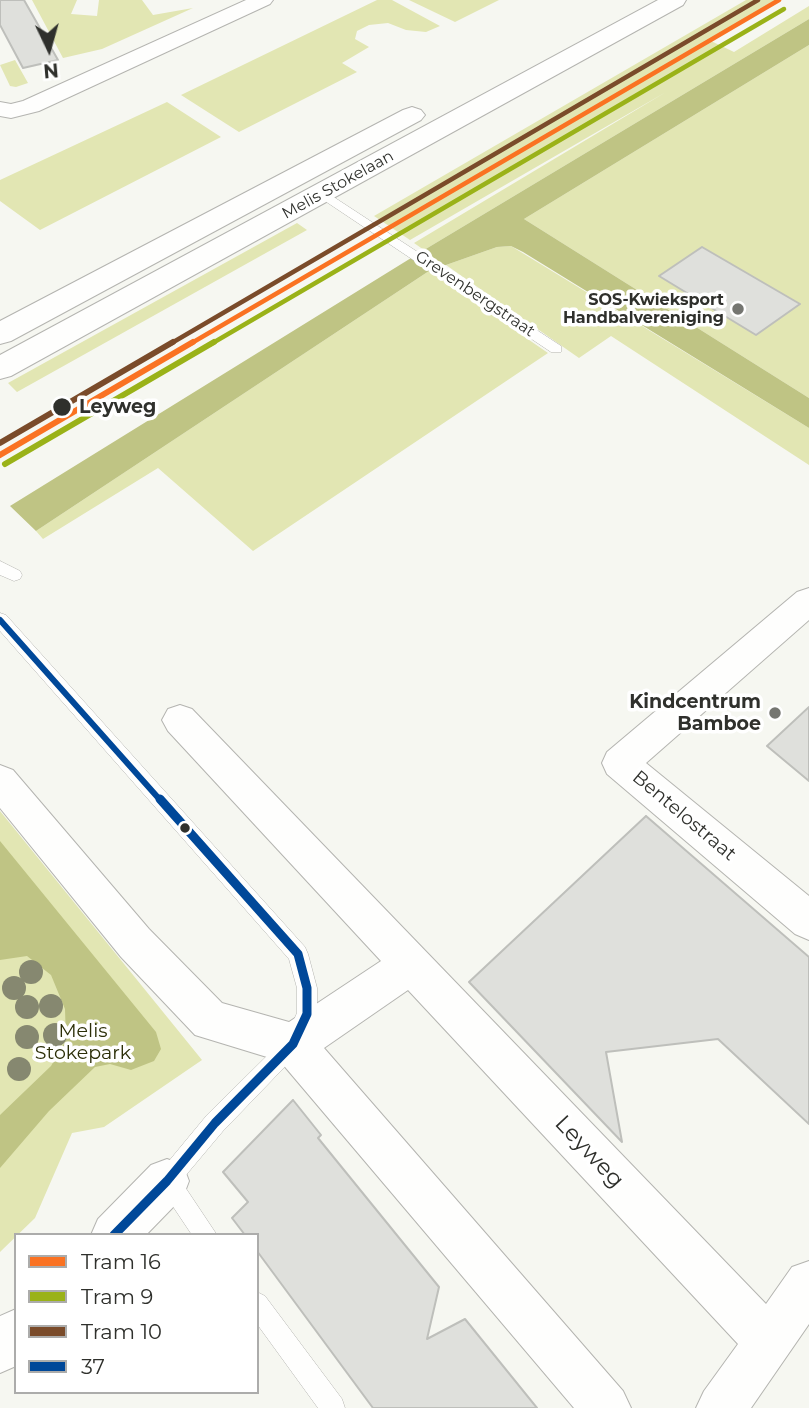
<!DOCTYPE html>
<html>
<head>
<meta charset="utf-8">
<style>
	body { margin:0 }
	#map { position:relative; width:809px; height:1408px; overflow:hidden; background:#f6f7f1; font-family:Montserrat,sans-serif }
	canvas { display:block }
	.legend { position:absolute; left:14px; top:1233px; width:245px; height:161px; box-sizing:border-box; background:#fff; border:2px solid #acacab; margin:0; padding:9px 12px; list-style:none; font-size:21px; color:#2f302c }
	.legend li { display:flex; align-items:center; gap:14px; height:35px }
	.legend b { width:35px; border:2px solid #acacab }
	.north { position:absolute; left:14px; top:14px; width:70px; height:70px; -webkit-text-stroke:5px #fff; paint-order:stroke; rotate:175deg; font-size:19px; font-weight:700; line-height:28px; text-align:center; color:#2f302c }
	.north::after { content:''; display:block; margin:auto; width:24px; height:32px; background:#2f302c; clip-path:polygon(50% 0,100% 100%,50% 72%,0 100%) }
</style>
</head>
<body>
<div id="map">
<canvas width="809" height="1408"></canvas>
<ul class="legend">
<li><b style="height:9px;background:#fa7222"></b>Tram 16</li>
<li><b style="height:9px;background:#9ab218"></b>Tram 9</li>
<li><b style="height:9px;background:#7a4b2a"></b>Tram 10</li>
<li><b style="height:9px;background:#004899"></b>37</li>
</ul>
<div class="north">N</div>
</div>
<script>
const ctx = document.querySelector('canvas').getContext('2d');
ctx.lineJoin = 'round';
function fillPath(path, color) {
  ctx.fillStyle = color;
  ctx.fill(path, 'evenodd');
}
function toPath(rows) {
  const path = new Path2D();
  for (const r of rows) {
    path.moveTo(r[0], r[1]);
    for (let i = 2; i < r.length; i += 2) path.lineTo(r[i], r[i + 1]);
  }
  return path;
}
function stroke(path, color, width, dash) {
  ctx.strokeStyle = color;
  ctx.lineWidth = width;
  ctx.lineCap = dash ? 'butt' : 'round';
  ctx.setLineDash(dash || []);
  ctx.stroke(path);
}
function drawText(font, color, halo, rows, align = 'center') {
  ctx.font = font + ' Montserrat,sans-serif';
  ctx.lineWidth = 7;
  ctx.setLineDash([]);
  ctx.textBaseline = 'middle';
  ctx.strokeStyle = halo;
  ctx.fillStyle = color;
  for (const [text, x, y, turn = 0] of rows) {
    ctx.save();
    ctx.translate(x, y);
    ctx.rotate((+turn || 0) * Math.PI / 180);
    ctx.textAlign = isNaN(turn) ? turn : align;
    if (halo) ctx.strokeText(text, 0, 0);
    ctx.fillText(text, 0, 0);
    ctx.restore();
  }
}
fillPath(toPath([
	[32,0,77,0,71,14,97,16,99,0,142,0,153,15,193,8,102,49,63,58],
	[377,0,392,0,440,26,426,32,406,30,388,23,369,25,357,31,355,39,369,47,342,63,357,72,239,132,181,95],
	[409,0,499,0,455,22],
	[746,0,779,0,711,41,734,52,809,6,809,19,424,250,414,243,666,92,410,240,374,216],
	[809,45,809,398,524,219],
	[15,60,28,83,16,87,10,86,0,65],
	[167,102,221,137,40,230,0,201,0,180],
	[297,223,307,230,17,392,8,383],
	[511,246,809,428,809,465,611,336,579,358,446,265,497,247],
	[429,271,548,353,253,551,158,468,43,539,36,531],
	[0,811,202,1060,104,1127,72,1133,35,1218,0,1252]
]), '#e2e6b3');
fillPath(toPath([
	[809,19,809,45,524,219,809,398,809,428,523,252,511,246,497,247,429,271,36,531,10,506,424,250],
	[0,841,156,1032,161,1049,154,1061,131,1070,110,1064,95,1067,49,1111,0,1168,0,1115,51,1066,66,1040,65,1009,51,975,27,956,0,960]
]), '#bfc484');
const building = toPath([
	[0,0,24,0,58,60,23,68,0,25,0,0],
	[702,247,800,304,756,335,659,276,702,247],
	[809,707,809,781,767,746,809,707],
	[646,816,809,957,809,1124,718,1039,606,1052,622,1142,469,982,646,816],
	[293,1100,321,1135,318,1138,439,1287,427,1339,465,1319,537,1408,373,1408,257,1251,257,1235,245,1235,232,1218,248,1202,223,1172,293,1100]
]);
fillPath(building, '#dfe0dc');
stroke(building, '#bebfbb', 2);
const lane = toPath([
	[323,190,561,346,561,352,551,352,319,197,317,194,323,190],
	[0,561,20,571,22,575,20,579,14,581,0,575,0,561],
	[0,613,6,615,305,947,308,954,317,988,317,1014,300,1051,223,1131,181,1181,217,1235,192,1235,156,1181,159,1173,207,1115,286,1037,297,1013,297,988,289,959,0,631,0,613],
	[257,1292,265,1296,342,1399,345,1408,318,1408,257,1324,257,1292]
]);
const street = toPath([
	[246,0,273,0,270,4,39,111,11,118,0,116,0,102,11,104,23,101,246,0],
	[809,588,809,620,646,763,809,896,809,940,795,934,607,774,602,763,607,752,797,592,809,588],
	[180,705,192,709,766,1304,792,1267,809,1261,809,1324,751,1408,696,1408,704,1391,738,1344,408,990,324,1048,623,1391,631,1408,574,1408,280,1061,195,1035,121,957,0,808,0,765,13,770,149,929,222,1003,289,1022,381,961,168,731,162,720,168,709,180,705],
	[167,1159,183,1165,189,1181,183,1197,146,1235,91,1235,98,1219,151,1165,167,1159],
	[16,1309,16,1366,0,1373,0,1316,16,1309]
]);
const secondary = toPath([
	[658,0,686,0,683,5,11,376,0,379,0,355,658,0],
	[412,107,421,110,425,115,421,120,11,341,0,344,0,321,403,110,412,107]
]);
stroke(lane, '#b4b4b0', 1);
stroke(street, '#b4b4b0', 2);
stroke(secondary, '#b4b4b0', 2);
fillPath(lane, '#fefefd');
fillPath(street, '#fefefd');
fillPath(secondary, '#fefefd');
stroke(toPath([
	[0,620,161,801]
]), '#004899', 6);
stroke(toPath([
	[114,1235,167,1181,215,1123,293,1044,307,1014,307,988,298,954,160,799]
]), '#004899', 9);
stroke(toPath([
	[190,344,779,0]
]), '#fa7222', 4.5);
stroke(toPath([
	[0,455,193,342]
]), '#fa7222', 6);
stroke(toPath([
	[211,344,784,9]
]), '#9ab218', 4.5);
stroke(toPath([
	[5,464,214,342]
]), '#9ab218', 6);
stroke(toPath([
	[170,344,758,0]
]), '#7a4b2a', 4.5);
stroke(toPath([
	[0,443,173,342]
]), '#7a4b2a', 6);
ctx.fillStyle = '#868870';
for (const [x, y] of [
	[31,972],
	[14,988],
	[51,1006],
	[27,1007],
	[55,1035],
	[27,1037],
	[19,1069]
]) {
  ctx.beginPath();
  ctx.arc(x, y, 12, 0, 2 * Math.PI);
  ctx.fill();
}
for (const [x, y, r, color] of [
	[738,309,7,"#757671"],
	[62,407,10,"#2f302c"],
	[775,713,7,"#757671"],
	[185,828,6,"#2f302c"]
]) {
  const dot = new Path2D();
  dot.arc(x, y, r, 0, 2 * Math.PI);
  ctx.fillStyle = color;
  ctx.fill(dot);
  stroke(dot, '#fff', 2.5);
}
drawText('16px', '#2f302c', '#fff', [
	["Melis Stokelaan",338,185,-29],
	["Grevenbergstraat",475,294,34]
]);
drawText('bold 16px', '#2f302c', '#fff', [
	["SOS-Kwieksport",724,300],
	["Handbalvereniging",724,318]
], 'right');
drawText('bold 19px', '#2f302c', '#fff', [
	["Leyweg",79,407]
], 'left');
drawText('bold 19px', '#2f302c', '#fff', [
	["Kindcentrum",761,702],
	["Bamboe",761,724]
], 'right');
drawText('19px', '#2f302c', '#fff', [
	["Bentelostraat",684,816,40]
]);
drawText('19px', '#2b2e07', '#fff', [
	["Melis",83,1031],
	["Stokepark",83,1053]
]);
drawText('23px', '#2f302c', '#fff', [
	["Leyweg",589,1152,47]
]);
</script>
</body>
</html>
